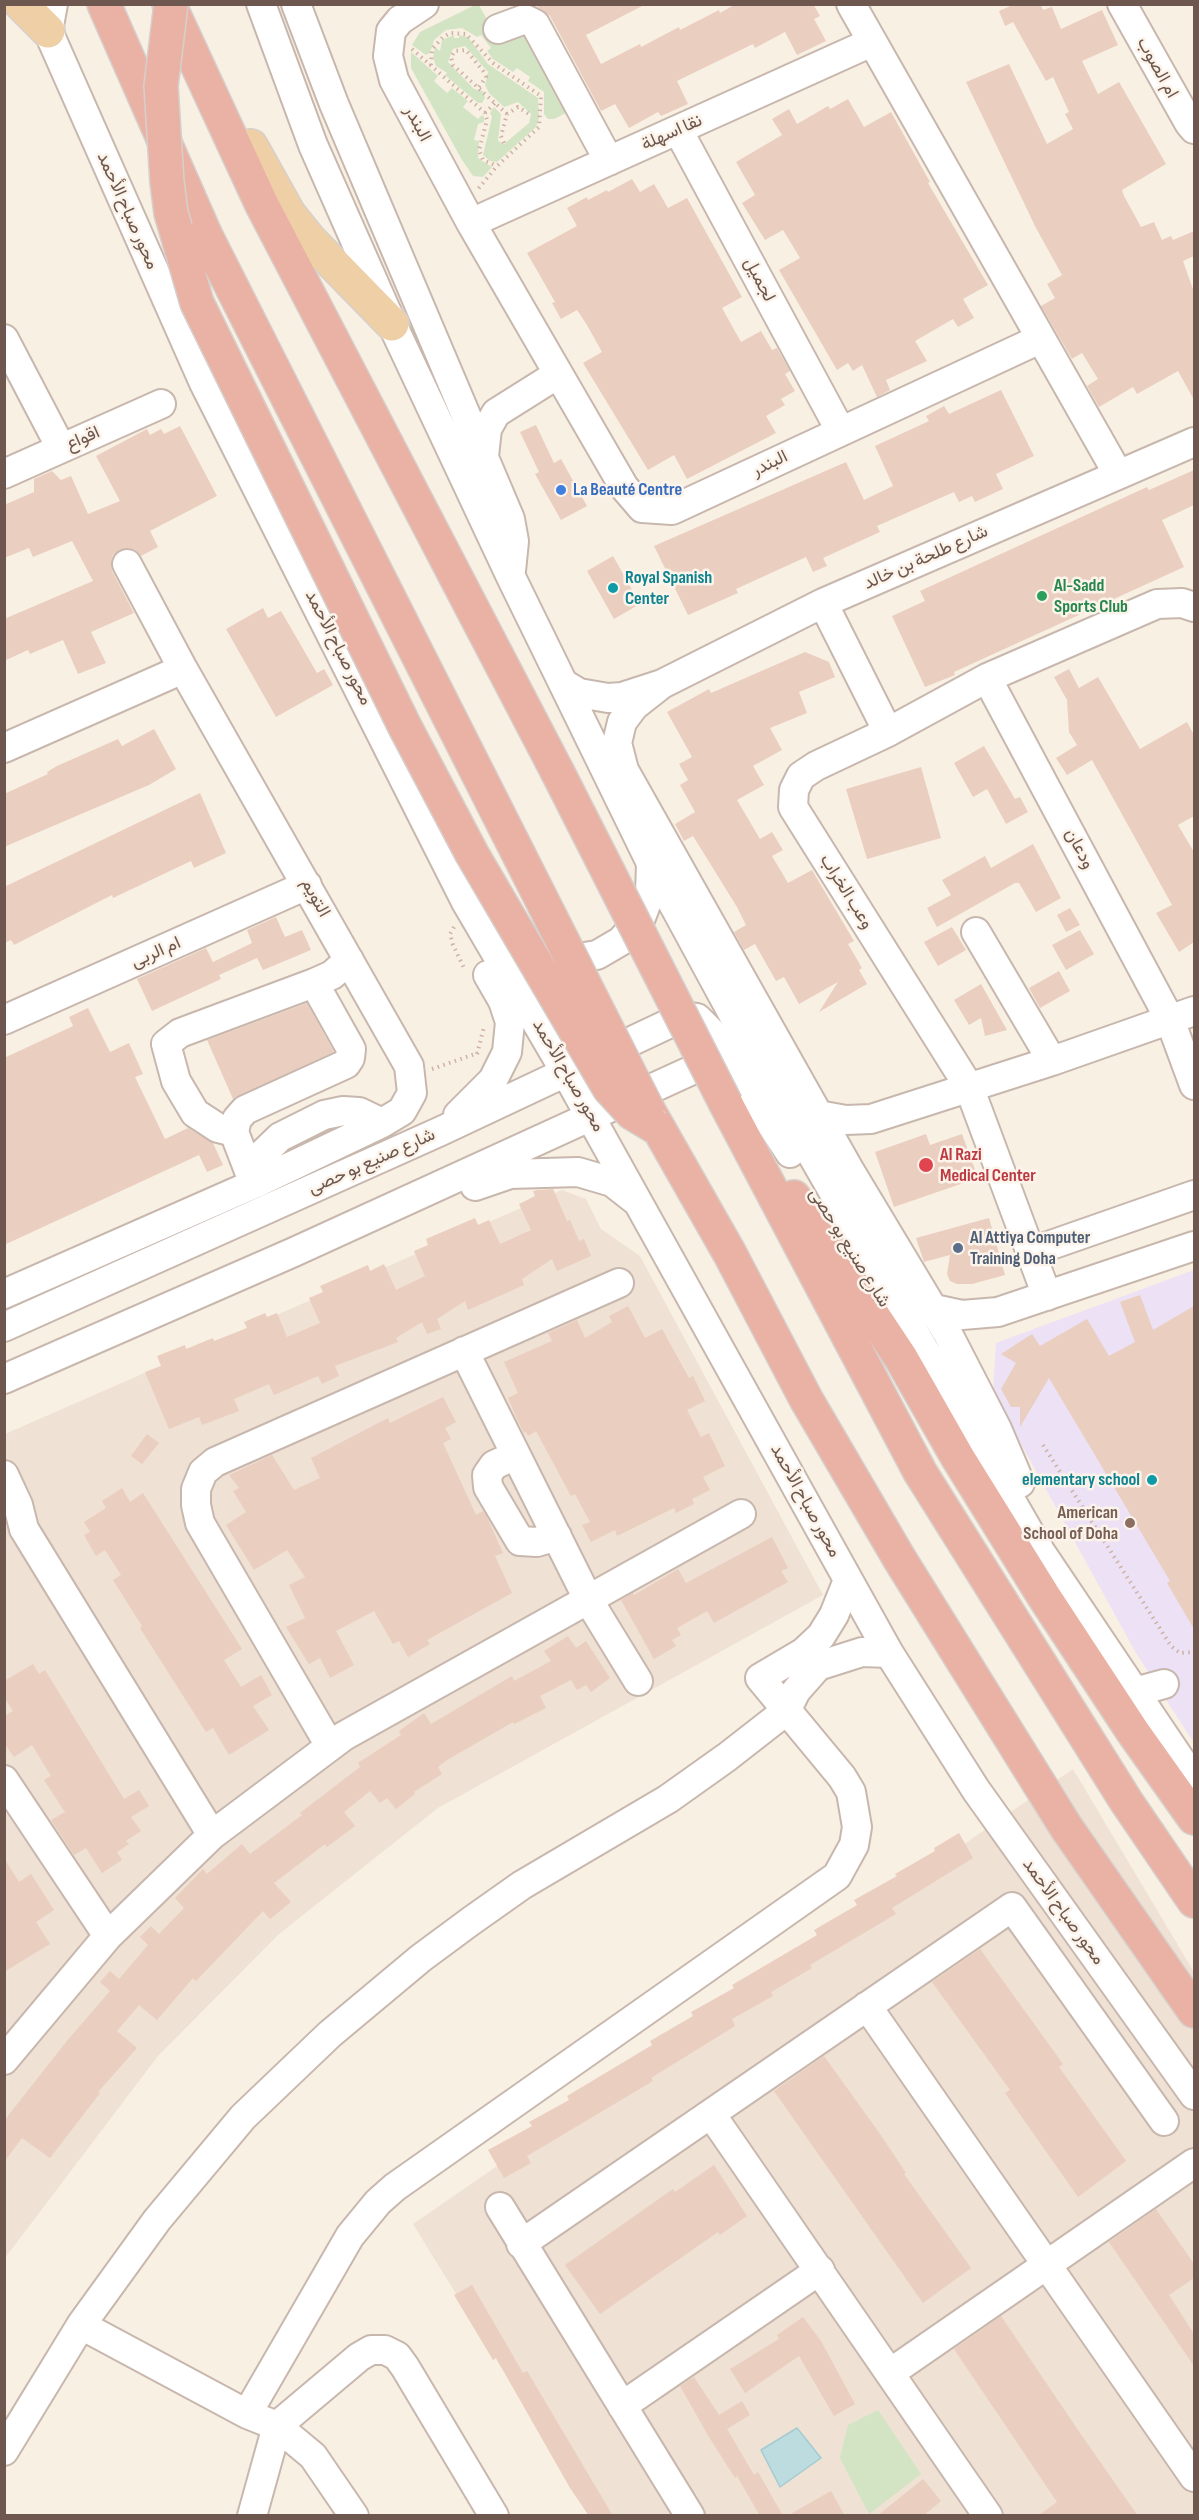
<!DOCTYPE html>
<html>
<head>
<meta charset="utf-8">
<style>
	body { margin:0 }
	#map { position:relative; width:1199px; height:2520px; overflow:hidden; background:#f9f0e4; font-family:"Sofia Sans Condensed",sans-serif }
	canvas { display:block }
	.frame { position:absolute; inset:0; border:6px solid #6d574e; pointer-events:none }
</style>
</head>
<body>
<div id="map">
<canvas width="1199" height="2520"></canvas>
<div class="frame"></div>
</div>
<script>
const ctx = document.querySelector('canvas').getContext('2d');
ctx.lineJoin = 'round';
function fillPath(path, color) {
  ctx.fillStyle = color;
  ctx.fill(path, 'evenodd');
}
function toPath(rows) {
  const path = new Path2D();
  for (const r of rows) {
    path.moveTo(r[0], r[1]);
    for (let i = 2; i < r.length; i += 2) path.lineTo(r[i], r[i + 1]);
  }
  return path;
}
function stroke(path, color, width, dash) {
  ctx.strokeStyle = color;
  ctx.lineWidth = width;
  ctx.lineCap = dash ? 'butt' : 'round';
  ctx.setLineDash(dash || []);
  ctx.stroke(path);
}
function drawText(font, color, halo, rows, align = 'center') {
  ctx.font = font + ' "Sofia Sans Condensed",Vazirmatn,sans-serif';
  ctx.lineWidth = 5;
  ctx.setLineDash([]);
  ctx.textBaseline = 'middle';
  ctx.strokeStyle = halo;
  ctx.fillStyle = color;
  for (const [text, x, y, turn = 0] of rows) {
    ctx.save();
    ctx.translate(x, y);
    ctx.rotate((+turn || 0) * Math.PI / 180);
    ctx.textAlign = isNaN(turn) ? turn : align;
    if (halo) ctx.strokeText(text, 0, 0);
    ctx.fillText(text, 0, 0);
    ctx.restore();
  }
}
fillPath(toPath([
	[562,1190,586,1199,601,1229,640,1256,823,1595,438,1808,279,1934,158,2056,5,2258,5,1434],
	[1073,1769,1194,1972,1194,2515,592,2515,413,2224]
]), '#efe1d4');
fillPath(toPath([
	[1194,1270,1194,1743,1136,1653,993,1393,996,1343]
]), '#ece1f5');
fillPath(toPath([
	[475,5,479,5,490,25,486,28,498,45,529,28,574,109,554,119,548,119,544,114,544,92,528,81,530,77,517,68,513,72,493,59,487,51,491,48,481,35,477,37,462,28,446,30,434,40,430,53,426,55,412,45,420,32],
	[454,35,454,38,459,38,459,35,468,37,488,64,538,98,539,118,536,127,497,162,490,161,483,155,492,117,490,113,494,107,501,114,498,141,504,144,529,123,531,114,518,102,504,107,489,93,485,85,488,72,465,46,453,49,448,62,474,89,483,91,485,98,482,103,478,103,445,75,447,73,436,66,433,57,435,47,440,51,442,40],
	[411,52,438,76,434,81,447,93,452,88,468,101,463,107,478,119,482,115,484,117,484,122,478,124,474,140,479,141,478,158,492,167,483,177,473,176,462,160,411,68],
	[878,2410,921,2474,869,2514,840,2458,848,2425]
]), '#d3e4c5');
const water = toPath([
	[797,2428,821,2458,780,2487,761,2450,797,2428]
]);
fillPath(water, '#bcdcdf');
stroke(water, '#a4cbcf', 1.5);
fillPath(toPath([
	[534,4,646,4,586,35,601,64,640,44,641,47,679,27,680,30,719,10,720,13,736,4,813,4,820,16,814,19,826,41,797,55,785,32,755,48,753,44,677,81,688,104,661,116,658,112,629,128,615,104,601,111,550,16],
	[1015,4,1040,4,1043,10,1052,7,1061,29,1102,10,1118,45,1082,61,1098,94,1119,82,1166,164,1122,190,1124,196,1141,227,1154,222,1162,240,1171,236,1173,240,1194,231,1194,256,1183,261,1194,292,1194,400,1178,371,1137,394,1133,387,1099,407,1087,386,1098,379,1082,353,1072,359,1041,306,1055,298,1047,284,1062,275,1036,228,966,82,1009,64,1047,144,1073,129,1065,114,1069,112,1053,77,1046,81,1013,22,1005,26,999,11],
	[848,99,864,127,891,112,930,182,928,183,988,285,963,299,974,318,958,327,953,319,915,341,927,361,886,380,890,390,877,397,862,365,853,371,848,363,837,370,779,270,800,258,783,230,765,240,742,203,755,195,736,162,782,135,772,119,789,109,797,124,828,106,830,109],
	[632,179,640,192,654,184,668,208,687,198,742,297,722,308,741,342,761,331,772,350,777,348,790,371,785,374,795,391,781,399,785,405,766,416,776,433,687,479,674,455,648,470,583,363,602,352,587,325,577,310,561,319,552,303,555,302,527,253,577,226,567,208,587,197,588,200,607,190,608,192],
	[1001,390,1034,456,996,474,1003,489,975,502,972,496,959,502,954,492,877,526,880,532,823,558,827,566,813,572,806,557,736,589,738,593,688,615,654,546,846,462,864,500,893,486,875,446,929,421,926,416,944,406,949,414],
	[536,425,554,463,561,459,587,506,561,520,535,474,539,472,520,432],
	[180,426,217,496,150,531,158,547,141,556,135,550,127,548,113,555,111,563,112,571,134,613,91,632,106,663,78,674,63,640,30,654,28,650,4,661,4,619,93,581,72,541,33,557,29,548,4,558,4,505,34,492,34,479,52,471,61,480,71,476,88,514,120,501,96,456,147,429,150,435,161,429,164,434],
	[1194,470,1194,505,1162,520,1184,567,954,672,955,675,925,687,892,616,925,601,920,591,1147,487,1149,490],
	[613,556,640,604,614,619,587,571],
	[263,608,268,618,281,611,317,673,324,669,333,685,276,717,226,629],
	[805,652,829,662,835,677,799,692,807,713,770,728,782,750,753,766,764,785,737,800,760,839,772,832,783,850,772,856,788,883,812,870,854,941,848,944,862,968,859,970,867,984,819,1012,838,982,799,1004,784,977,776,981,755,944,744,950,734,932,746,925,737,907,693,836,684,841,675,824,695,812,680,785,688,780,679,764,692,757,667,712,709,689,711,693],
	[1069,669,1079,688,1098,677,1140,749,1187,722,1194,735,1194,816,1178,825,1194,852,1194,942,1179,952,1156,913,1172,905,1092,760,1067,775,1056,758,1077,745,1069,732,1067,700,1054,677],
	[154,729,176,769,149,785,4,847,4,794,48,774,47,772,57,766,118,739,122,746],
	[984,746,1015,799,1020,797,1028,812,1006,824,987,789,973,797,954,763],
	[921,767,941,838,867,859,846,789],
	[200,793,226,853,194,868,191,861,113,898,112,895,14,945,11,940,4,943,4,887],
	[1033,844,1061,898,1036,912,1019,883,1015,883,937,927,927,908,951,895,942,880,985,856,991,868],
	[1070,908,1080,925,1066,932,1057,915],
	[276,917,285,937,302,930,311,950,263,970,257,958,219,975,221,979,152,1011,137,979,206,948,213,962,252,943,247,930],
	[952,927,966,950,938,966,924,942],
	[1080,930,1094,954,1066,970,1052,945],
	[1059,971,1070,991,1040,1008,1029,988],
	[981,984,1007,1030,985,1036,981,1018,969,1025,954,1000],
	[307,1003,334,1052,233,1099,207,1040],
	[88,1008,110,1052,129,1043,143,1074,135,1077,165,1139,188,1128,213,1143,223,1165,207,1172,199,1155,4,1245,4,1058,73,1026,69,1017],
	[926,1134,930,1145,962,1134,978,1178,894,1207,875,1152],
	[553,1189,567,1221,570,1220,579,1241,584,1239,591,1256,557,1271,552,1259,522,1279,524,1285,468,1310,465,1301,437,1319,441,1329,427,1334,422,1322,396,1338,398,1342,335,1366,339,1376,322,1384,318,1376,274,1395,269,1384,234,1399,239,1411,202,1425,199,1417,169,1429,145,1372,161,1366,157,1356,185,1345,186,1349,213,1338,214,1341,247,1328,244,1322,265,1313,267,1317,277,1313,287,1337,320,1323,309,1298,323,1292,320,1286,368,1265,370,1271,384,1264,396,1290,425,1276,414,1251,428,1245,426,1239,475,1218,478,1225,489,1220,500,1244,531,1230,519,1204,535,1196,533,1191,537,1190],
	[989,1218,1005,1275,972,1284,957,1284,950,1281,947,1274,950,1255,924,1262,916,1238],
	[1140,1295,1153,1330,1194,1306,1194,1629,1167,1583,1170,1581,1049,1378,1020,1427,1020,1407,1011,1407,1001,1389,1016,1363,1001,1354,1032,1334,1040,1346,1087,1319,1109,1356,1135,1342,1120,1302],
	[628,1306,645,1338,662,1329,689,1378,693,1376,705,1401,687,1410,701,1437,709,1433,725,1466,703,1477,710,1490,692,1499,694,1504,676,1513,674,1508,617,1536,615,1530,591,1542,582,1525,590,1522,575,1494,571,1496,536,1431,528,1436,526,1432,524,1433,517,1419,508,1398,518,1393,504,1362,552,1341,548,1333,577,1320,585,1338,612,1322,609,1316],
	[443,1397,456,1422,445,1428,451,1439,443,1443,476,1515,483,1511,486,1515,503,1553,495,1556,512,1593,427,1640,430,1644,408,1657,399,1641,393,1644,374,1611,336,1631,354,1665,330,1678,320,1658,309,1664,286,1627,305,1618,289,1585,305,1577,287,1550,254,1570,226,1525,246,1512,233,1491,239,1488,229,1475,272,1455,294,1490,320,1478,311,1458,388,1418,390,1423],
	[147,1434,159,1443,142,1464,131,1456],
	[122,1488,130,1502,143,1493,242,1649,224,1660,241,1687,261,1675,272,1695,253,1706,269,1730,229,1755,213,1728,206,1732,140,1628,142,1626,113,1580,121,1575,105,1550,96,1556,84,1535,90,1532,84,1522,106,1508,102,1501],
	[772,1537,788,1568,781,1571,788,1582,714,1623,707,1611,677,1628,681,1635,672,1640,676,1646,654,1659,621,1600,633,1593,634,1595,678,1569,686,1583],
	[568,1636,576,1648,586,1641,610,1678,591,1692,586,1685,577,1690,571,1680,540,1696,546,1708,514,1724,513,1722,447,1760,438,1767,442,1774,414,1792,415,1794,396,1809,387,1798,380,1803,370,1791,344,1812,355,1826,327,1847,325,1844,274,1883,291,1902,270,1919,263,1911,196,1981,193,1978,157,2020,139,2005,117,2031,137,2048,98,2092,100,2093,50,2158,22,2138,4,2162,4,2121,66,2042,110,1991,100,1982,110,1971,119,1979,148,1945,140,1937,151,1926,159,1934,184,1908,175,1898,203,1869,207,1874,242,1844,250,1854,302,1815,300,1813,360,1767,358,1763,401,1735,399,1731,424,1713,431,1724,512,1676,514,1681,551,1661,544,1651],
	[33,1664,39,1674,45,1670,124,1799,139,1790,149,1806,131,1817,141,1831,126,1841,129,1844,117,1852,122,1860,102,1873,86,1848,74,1855,51,1820,65,1812,44,1780,51,1776,32,1745,14,1757,4,1743,4,1716,13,1711,4,1697,4,1681],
	[959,1833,973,1858,892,1908,896,1914,810,1965,812,1968,771,1992,773,1996,732,2019,735,2026,651,2078,653,2081,527,2156,531,2163,504,2178,488,2150,532,2126,529,2122,569,2100,567,2096,652,2045,650,2041,693,2016,691,2012,734,1988,732,1985,817,1935,814,1930,857,1905,854,1900,897,1876,895,1874,935,1851,934,1848],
	[4,1858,19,1882,31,1874,54,1910,36,1922,50,1944,4,1972],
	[980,1949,1063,2064,1059,2067,1126,2161,1078,2197,1005,2093,1010,2090,932,1982],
	[824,2056,880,2134,906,2173,904,2174,971,2268,923,2303,774,2091],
	[714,2165,747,2216,720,2235,718,2232,600,2314,565,2265,673,2189,675,2192],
	[1156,2209,1194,2264,1194,2278,1169,2295,1194,2334,1194,2366,1109,2242],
	[472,2285,523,2373,527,2371,613,2516,589,2516,570,2488,496,2358,493,2360,454,2295],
	[1001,2316,1082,2436,1138,2516,1039,2515,1057,2502,954,2349],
	[803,2317,821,2341,855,2404,834,2416,799,2356,745,2393,730,2369,779,2339,777,2335],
	[694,2377,719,2415,742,2401,750,2415,727,2429,754,2475,758,2472,783,2516,760,2516,737,2476,735,2478,709,2437,680,2386],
	[923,2479,941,2501,923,2516,877,2516],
	[831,2491,845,2516,787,2516]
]), '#eacec0');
const minor = toPath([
	[53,4,48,31,204,383,466,902,566,1073,889,1653,976,1790,1194,2095],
	[261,4,313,145,392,324,511,577,651,863,761,1066,1040,1551,1194,1780],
	[296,4,334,104,510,519,514,541,511,571],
	[424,4,400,20,391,31,388,56,394,80,471,223,624,487,642,508,672,510,685,504,1040,339],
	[851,4,1118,474],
	[1122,4,1189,123,1194,129],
	[498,29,525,19,535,24,609,161],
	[678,130,840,430],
	[471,223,872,42],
	[4,339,61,448],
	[484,456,487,429,496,413,558,374],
	[4,474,161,404],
	[823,603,888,732],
	[987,678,1170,1020,1194,1085],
	[564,684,579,693,608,698,622,697,662,684,823,603,1194,442],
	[662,684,634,706,622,722,617,743,624,770,850,1171,948,1334,997,1429,1020,1483],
	[4,748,183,669],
	[976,932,1052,1061],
	[552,962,597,955,621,941,640,920,650,894,651,863],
	[4,1020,307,885],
	[458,1115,493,1080,507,1052,510,1022,503,1001,488,975],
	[818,1115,846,1120,871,1119,1052,1061,1194,1011],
	[234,1132,237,1119,245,1110,346,1064,350,1058,351,1049,314,983],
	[248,1168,280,1137,324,1115,343,1111,359,1112,382,1123],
	[254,1184,234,1132,218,1128,195,1113,176,1081,166,1044,180,1033,314,983,332,975,349,960],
	[475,1186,510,1174,578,1172,612,1182,635,1200],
	[1031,1252,1194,1195],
	[4,1294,254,1184,382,1123,402,1111,412,1093,409,1066,183,669,127,564],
	[1047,1296,969,1087,793,807,794,790,801,776,816,766,888,732,987,678,1157,604,1182,603,1194,607],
	[934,1309,962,1315,998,1312,1194,1246],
	[4,1327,441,1131,685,1016,697,1018,710,1031,790,1153],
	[464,1351,589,1601,638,1681],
	[4,1379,294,1252,725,1055],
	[516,1455,494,1465,487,1475,488,1487,520,1541,537,1542,557,1536],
	[4,1475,18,1505,24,1529,212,1835],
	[1135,1692,1164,1684],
	[330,1746,200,1523,196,1505,196,1489,203,1472,215,1462,619,1283],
	[4,1780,108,1936],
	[867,2006,1194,2477],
	[4,2060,108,1936,212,1835,344,1736,741,1514],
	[711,2114,988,2516],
	[500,2207,690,2516],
	[521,2244,1012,1907,1164,2121],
	[81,2325,247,2414,277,2426,313,2456,354,2516],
	[890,2373,1194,2163],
	[622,2406,820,2270],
	[247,2414,350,2236,378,2202,395,2187,837,1876,854,1845,857,1827,851,1792,842,1777,760,1678,804,1652,821,1636,834,1615,848,1580],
	[4,2451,81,2325,157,2220,243,2117,330,2034,421,1958,471,1921,522,1885,668,1799,727,1757,786,1711,796,1691,818,1666,862,1652,889,1653],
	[252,2516,277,2426,359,2357,371,2350,385,2350,397,2356,405,2367,494,2516]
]);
const major = toPath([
	[21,4,48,31],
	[251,146,289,214,310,240,392,324]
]);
const highway = toPath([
	[104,4,205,234],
	[169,4,262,205,557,771],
	[726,1104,920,1472,1126,1801,1194,1901],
	[647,1108,730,1254,806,1399,899,1558,1066,1827,1194,2011],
	[794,1197,901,1358,958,1458,1043,1595,1133,1732,1194,1818]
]);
stroke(minor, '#c8b7ad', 32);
stroke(major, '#d6d0cd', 36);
stroke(highway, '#d6d0cd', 36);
stroke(toPath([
	[412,49,485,113,487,120,479,150,483,160,497,166],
	[431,65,432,49,443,37,450,33,466,34,493,63,541,96,539,127,497,166,478,189],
	[479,87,486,77,483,71,466,50,455,51,451,57,453,65,507,114],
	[485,113,495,103],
	[504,143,501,136,507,114,518,107,529,114],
	[454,927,450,934,453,945,465,970],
	[477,1054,484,1027],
	[432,1069,478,1053],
	[1043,1445,1171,1646,1180,1653,1194,1652]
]), '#ceb2a4', 4, [1.5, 4.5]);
stroke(minor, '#fff', 28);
stroke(major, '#eecfa6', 33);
stroke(highway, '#eab2a4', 33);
const highwayBridge = toPath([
	[171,4,161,86,167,182,171,213,197,303,405,727,472,854,609,1088,632,1113,657,1128],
	[205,234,647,1108],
	[557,771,726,1104]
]);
stroke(highwayBridge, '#d6d0cd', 36, []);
stroke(highwayBridge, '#eab2a4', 33);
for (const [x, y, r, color] of [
	[561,490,6,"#3f7fe0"],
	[613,588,6,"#0f9aa8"],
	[1042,596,6,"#2e9e5b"],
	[926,1165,8,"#e0444e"],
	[958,1248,6,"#5c6f8a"],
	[1152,1480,6,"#0f9aa8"],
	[1130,1523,6,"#8d6e63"]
]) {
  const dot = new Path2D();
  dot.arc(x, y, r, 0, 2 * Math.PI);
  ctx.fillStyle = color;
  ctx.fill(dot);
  stroke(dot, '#fcf4ea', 2);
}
drawText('18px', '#6d574e', '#fcf4ea', [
	["ام الصوب",1157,68,61],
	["البندر",417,124,62],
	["نقا اسهلة",672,133,-24],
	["محور صباح الأحمد",127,211,66],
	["لجميل",759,280,62],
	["اقواع",83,439,-24],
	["البندر",770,464,-26],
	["شارع طلحة بن خالد",926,558,-24],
	["محور صباح الأحمد",338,648,63],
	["ودعان",1079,849,62],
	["وعب الخراب",846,892,58],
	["التويم",315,898,61],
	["ام الربى",156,953,-24],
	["محور صباح الأحمد",568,1076,60],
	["شارع صنيع بو حصى",372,1162,-24],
	["شارع صنيع بو حصى",849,1248,58],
	["محور صباح الأحمد",805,1501,61],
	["محور صباح الأحمد",1063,1912,54]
]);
drawText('bold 18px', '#366cbe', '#fcf4ea', [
	["La Beauté Centre",573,490]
], 'left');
drawText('bold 18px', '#0d838f', '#fcf4ea', [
	["Royal Spanish",625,578],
	["Center",625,599],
	["elementary school",1140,1480,"right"]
], 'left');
drawText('bold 18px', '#27864d', '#fcf4ea', [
	["Al-Sadd",1054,586],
	["Sports Club",1054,607]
], 'left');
drawText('bold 18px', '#be3a42', '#fcf4ea', [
	["Al Razi",940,1155],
	["Medical Center",940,1176]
], 'left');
drawText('bold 18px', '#4e5e75', '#fcf4ea', [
	["Al Attiya Computer",970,1238],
	["Training Doha",970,1259]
], 'left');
drawText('bold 18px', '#785e54', '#fcf4ea', [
	["American",1118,1513],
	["School of Doha",1118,1534]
], 'right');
</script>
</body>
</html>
